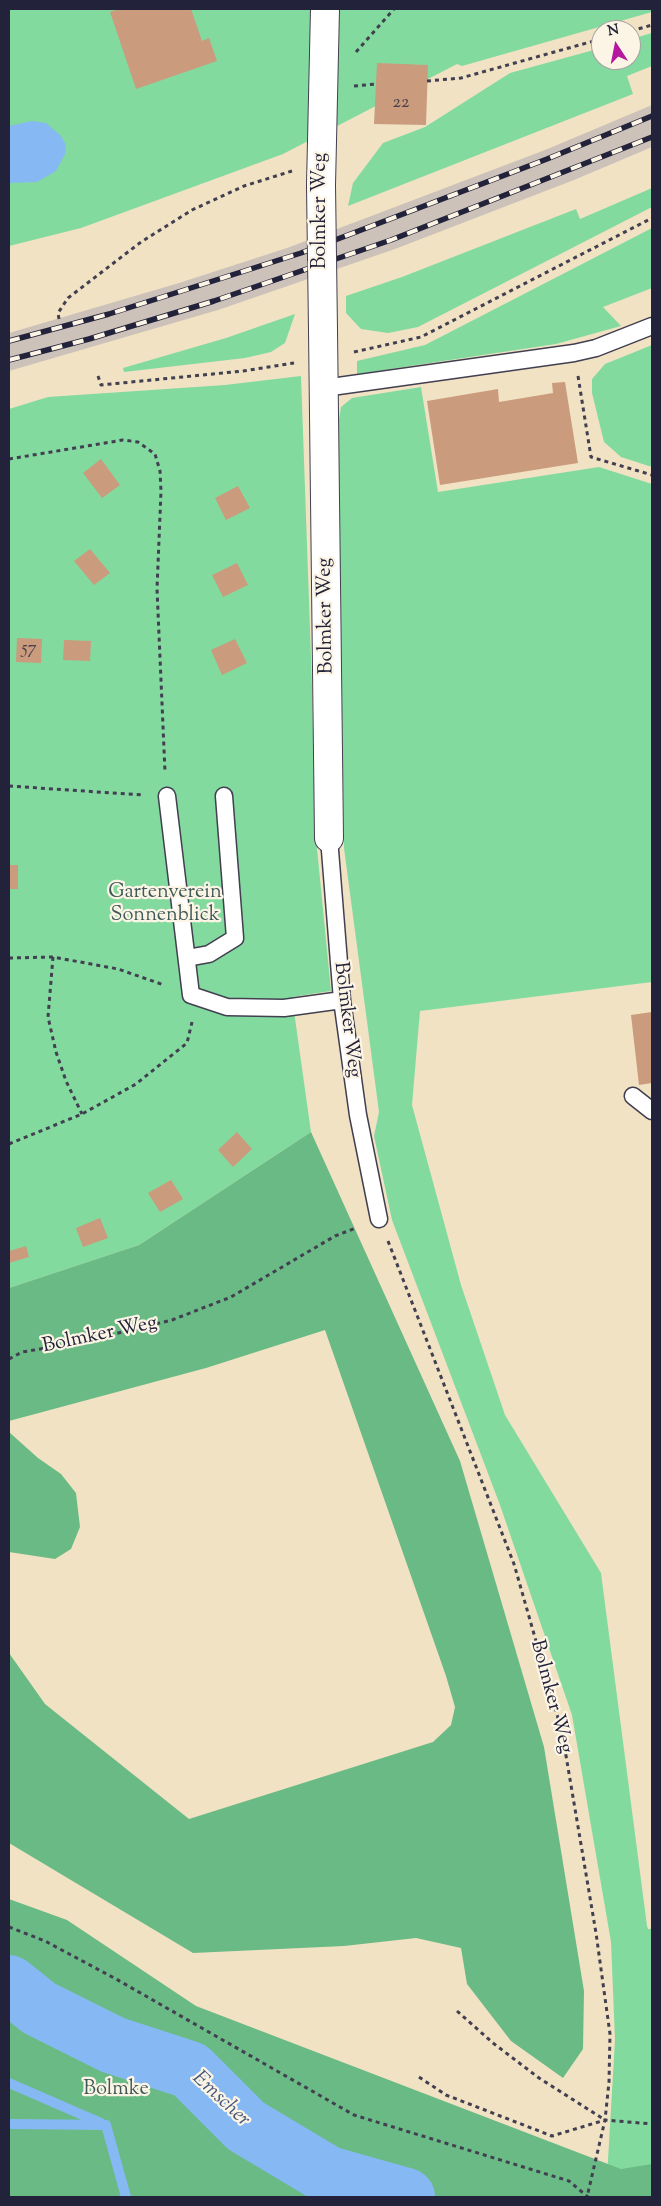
<!DOCTYPE html>
<html>
<head>
<meta charset="utf-8">
<style>
	body { margin:0 }
	#map { position:relative; width:661px; height:2206px; overflow:hidden; background:#f1e2c4; font-family:"Sorts Mill Goudy",serif }
	canvas { display:block }
	.frame { position:absolute; inset:0; border:10px solid #22223b; pointer-events:none }
	.north { position:absolute; left:591px; top:20px; width:50px; height:50px; box-sizing:border-box; background:#fcf5e5; border:1px solid #a5a1a1; border-radius:50%; rotate:349deg; font-size:14px; font-weight:700; line-height:20px; text-align:center; color:#22223b }
	.north::after { content:''; display:block; margin:auto; width:18px; height:22px; background:#b5179e; clip-path:polygon(50% 0,100% 100%,50% 72%,0 100%) }
</style>
</head>
<body>
<div id="map">
<canvas width="661" height="2206"></canvas>
<div class="frame"></div>
<div class="north">N</div>
</div>
<script>
const ctx = document.querySelector('canvas').getContext('2d');
ctx.lineJoin = 'round';
function fillPath(path, color) {
  ctx.fillStyle = color;
  ctx.fill(path, 'evenodd');
}
function toPath(rows) {
  const path = new Path2D();
  for (const r of rows) {
    path.moveTo(r[0], r[1]);
    for (let i = 2; i < r.length; i += 2) path.lineTo(r[i], r[i + 1]);
  }
  return path;
}
function stroke(path, color, width, dash) {
  ctx.strokeStyle = color;
  ctx.lineWidth = width;
  ctx.lineCap = dash ? 'butt' : 'round';
  ctx.setLineDash(dash || []);
  ctx.stroke(path);
}
function drawText(font, color, halo, rows, align = 'center') {
  ctx.font = font + ' "Sorts Mill Goudy",serif';
  ctx.lineWidth = 4.5;
  ctx.setLineDash([]);
  ctx.textBaseline = 'middle';
  ctx.strokeStyle = halo;
  ctx.fillStyle = color;
  for (const [text, x, y, turn = 0] of rows) {
    ctx.save();
    ctx.translate(x, y);
    ctx.rotate((+turn || 0) * Math.PI / 180);
    ctx.textAlign = isNaN(turn) ? turn : align;
    if (halo) ctx.strokeText(text, 0, 0);
    ctx.fillText(text, 0, 0);
    ctx.restore();
  }
}
fillPath(toPath([
	[652,105,652,147,574,180,395,249,218,310,9,371,9,333,179,283,287,248,545,150]
]), '#cdc2b9');
fillPath(toPath([
	[9,9,652,9,652,12,462,66,457,64,283,154,81,228,9,246],
	[652,33,652,66,627,76,633,94,348,206,353,183,383,143,425,127,510,73,601,48,601,60,631,60,631,39],
	[652,188,652,207,418,327,388,333,361,329,346,313,346,296,402,277,576,209,580,219],
	[652,228,652,288,603,307,621,326,556,344,357,374,357,361,425,345],
	[295,314,285,343,271,352,245,358,124,372,123,368,226,338],
	[652,345,652,467,621,457,604,442,592,393,592,379,605,364],
	[301,376,312,685,315,828,331,991,292,997,311,1132,139,1245,9,1288,9,409,48,397,225,385],
	[421,387,438,492,599,467,652,484,652,982,420,1011,412,1105,461,1285,505,1415,601,1573,647,1926,648,1929,652,1929,652,2197,9,2197,9,1916,176,2002,607,2177,615,2040,611,1942,572,1715,500,1505,392,1220,374,1136,379,1112,344,848,338,425,341,407,352,398]
]), '#83da9f');
fillPath(toPath([
	[311,1132,460,1461,544,1747,584,1991,583,2049,563,2078,511,2041,467,1984,461,1948,416,1938,344,1946,193,1953,9,1843,9,1653,45,1704,189,1819,433,1742,451,1725,455,1707,446,1676,325,1330,206,1368,9,1421,9,1288,139,1245],
	[9,1432,38,1458,61,1474,76,1493,80,1527,71,1549,55,1559,9,1552],
	[9,1899,67,1920,196,2006,621,2169,652,2164,652,2197,9,2197]
]), '#6aba86');
fillPath(toPath([
	[32,121,46,123,61,136,66,145,65,154,56,171,37,182,9,183,9,126]
]), '#86b9f3');
stroke(toPath([
	[9,2083,101,2123],
	[9,2124,106,2125,126,2197]
]), '#86b9f3', 10);
stroke(toPath([
	[9,1984,39,2008,113,2045,190,2070,246,2126,328,2175,406,2197]
]), '#86b9f3', 58);
fillPath(toPath([
	[119,9,191,9,202,41,209,38,217,61,136,89,110,12],
	[377,63,428,65,426,125,374,124],
	[565,382,578,463,440,485,427,401,498,389,499,402,553,393,552,383],
	[101,459,120,485,102,498,83,473],
	[238,486,250,508,226,520,215,498],
	[90,549,110,573,94,585,74,561],
	[237,563,248,585,223,597,212,575],
	[17,638,42,639,41,663,16,662],
	[235,639,247,663,222,675,211,650],
	[64,640,91,641,90,661,63,660],
	[9,865,18,865,18,889,9,889],
	[652,1012,652,1083,639,1085,631,1015],
	[237,1132,252,1149,233,1167,218,1150],
	[171,1180,183,1199,160,1212,148,1193],
	[100,1218,108,1238,83,1247,76,1228],
	[26,1246,29,1257,9,1263,9,1251]
]), '#ca9b7c');
const lane = toPath([
	[324,388,574,353,596,348,652,326],
	[167,796,191,995,227,1007,284,1008,342,1000],
	[329,838,342,1000,358,1115,379,1219],
	[187,958,209,954,235,938,224,796],
	[633,1096,652,1111]
]);
const street = toPath([
	[321,185,325,9],
	[323,330,329,838]
]);
stroke(lane, '#413f50', 19);
stroke(street, '#413f50', 30);
stroke(toPath([
	[631,31,652,25],
	[356,52,394,9],
	[427,81,461,78,601,39],
	[354,86,376,84],
	[59,319,58,313,68,298,141,242,192,210,244,186,292,171],
	[354,352,421,337,652,218],
	[98,376,101,385,243,371,294,363],
	[578,376,591,457,652,475],
	[9,459,123,440,138,442,155,454,160,471,161,491,157,589,165,772],
	[9,786,143,795],
	[53,957,48,1017,56,1052,66,1081,82,1114],
	[9,958,53,957,118,969,164,985],
	[9,1144,82,1114,136,1084,187,1043,192,1022],
	[388,1241,514,1564,562,1732,596,1933,610,2034,609,2082,605,2120,587,2197],
	[9,1359,22,1352,77,1343,172,1320,231,1297,335,1236,356,1228],
	[9,1927,45,1941,116,1979,354,2115,569,2181,588,2197],
	[457,2011,493,2043,539,2078,605,2120],
	[419,2077,446,2095,552,2136,605,2120,652,2124]
]), '#413f50', 3, [4, 4]);
stroke(lane, '#fff', 16);
stroke(street, '#fff', 28);
const rail = toPath([
	[9,341,109,314,301,253,547,159,652,116],
	[9,360,89,339,214,301,391,240,652,137]
]);
stroke(rail, '#22223b', 5.5);
stroke(rail, '#fcf5e5', 4, [11]);
const streetBridge = toPath([
	[321,185,323,330]
]);
stroke(streetBridge, '#413f50', 30, []);
stroke(streetBridge, '#fff', 28);
drawText('18px', '#4c404b', null, [
	["22",401,104],
	["57",29,650]
]);
drawText('20px', '#22223b', '#fcf5e5', [
	["Bolmker Weg",322,211,-90],
	["Bolmker Weg",327,616,-91],
	["Bolmker Weg",346,1020,83],
	["Bolmker Weg",100,1336,-12],
	["Bolmker Weg",550,1697,75]
]);
drawText('20px', '#3f5959', '#fcf5e5', [
	["Gartenverein",165,894],
	["Sonnenblick",165,917],
	["Bolmke",116,2091]
]);
drawText('italic 21px', '#45577b', '#fcf5e5', [
	["Emscher",220,2100,43]
]);
</script>
</body>
</html>
